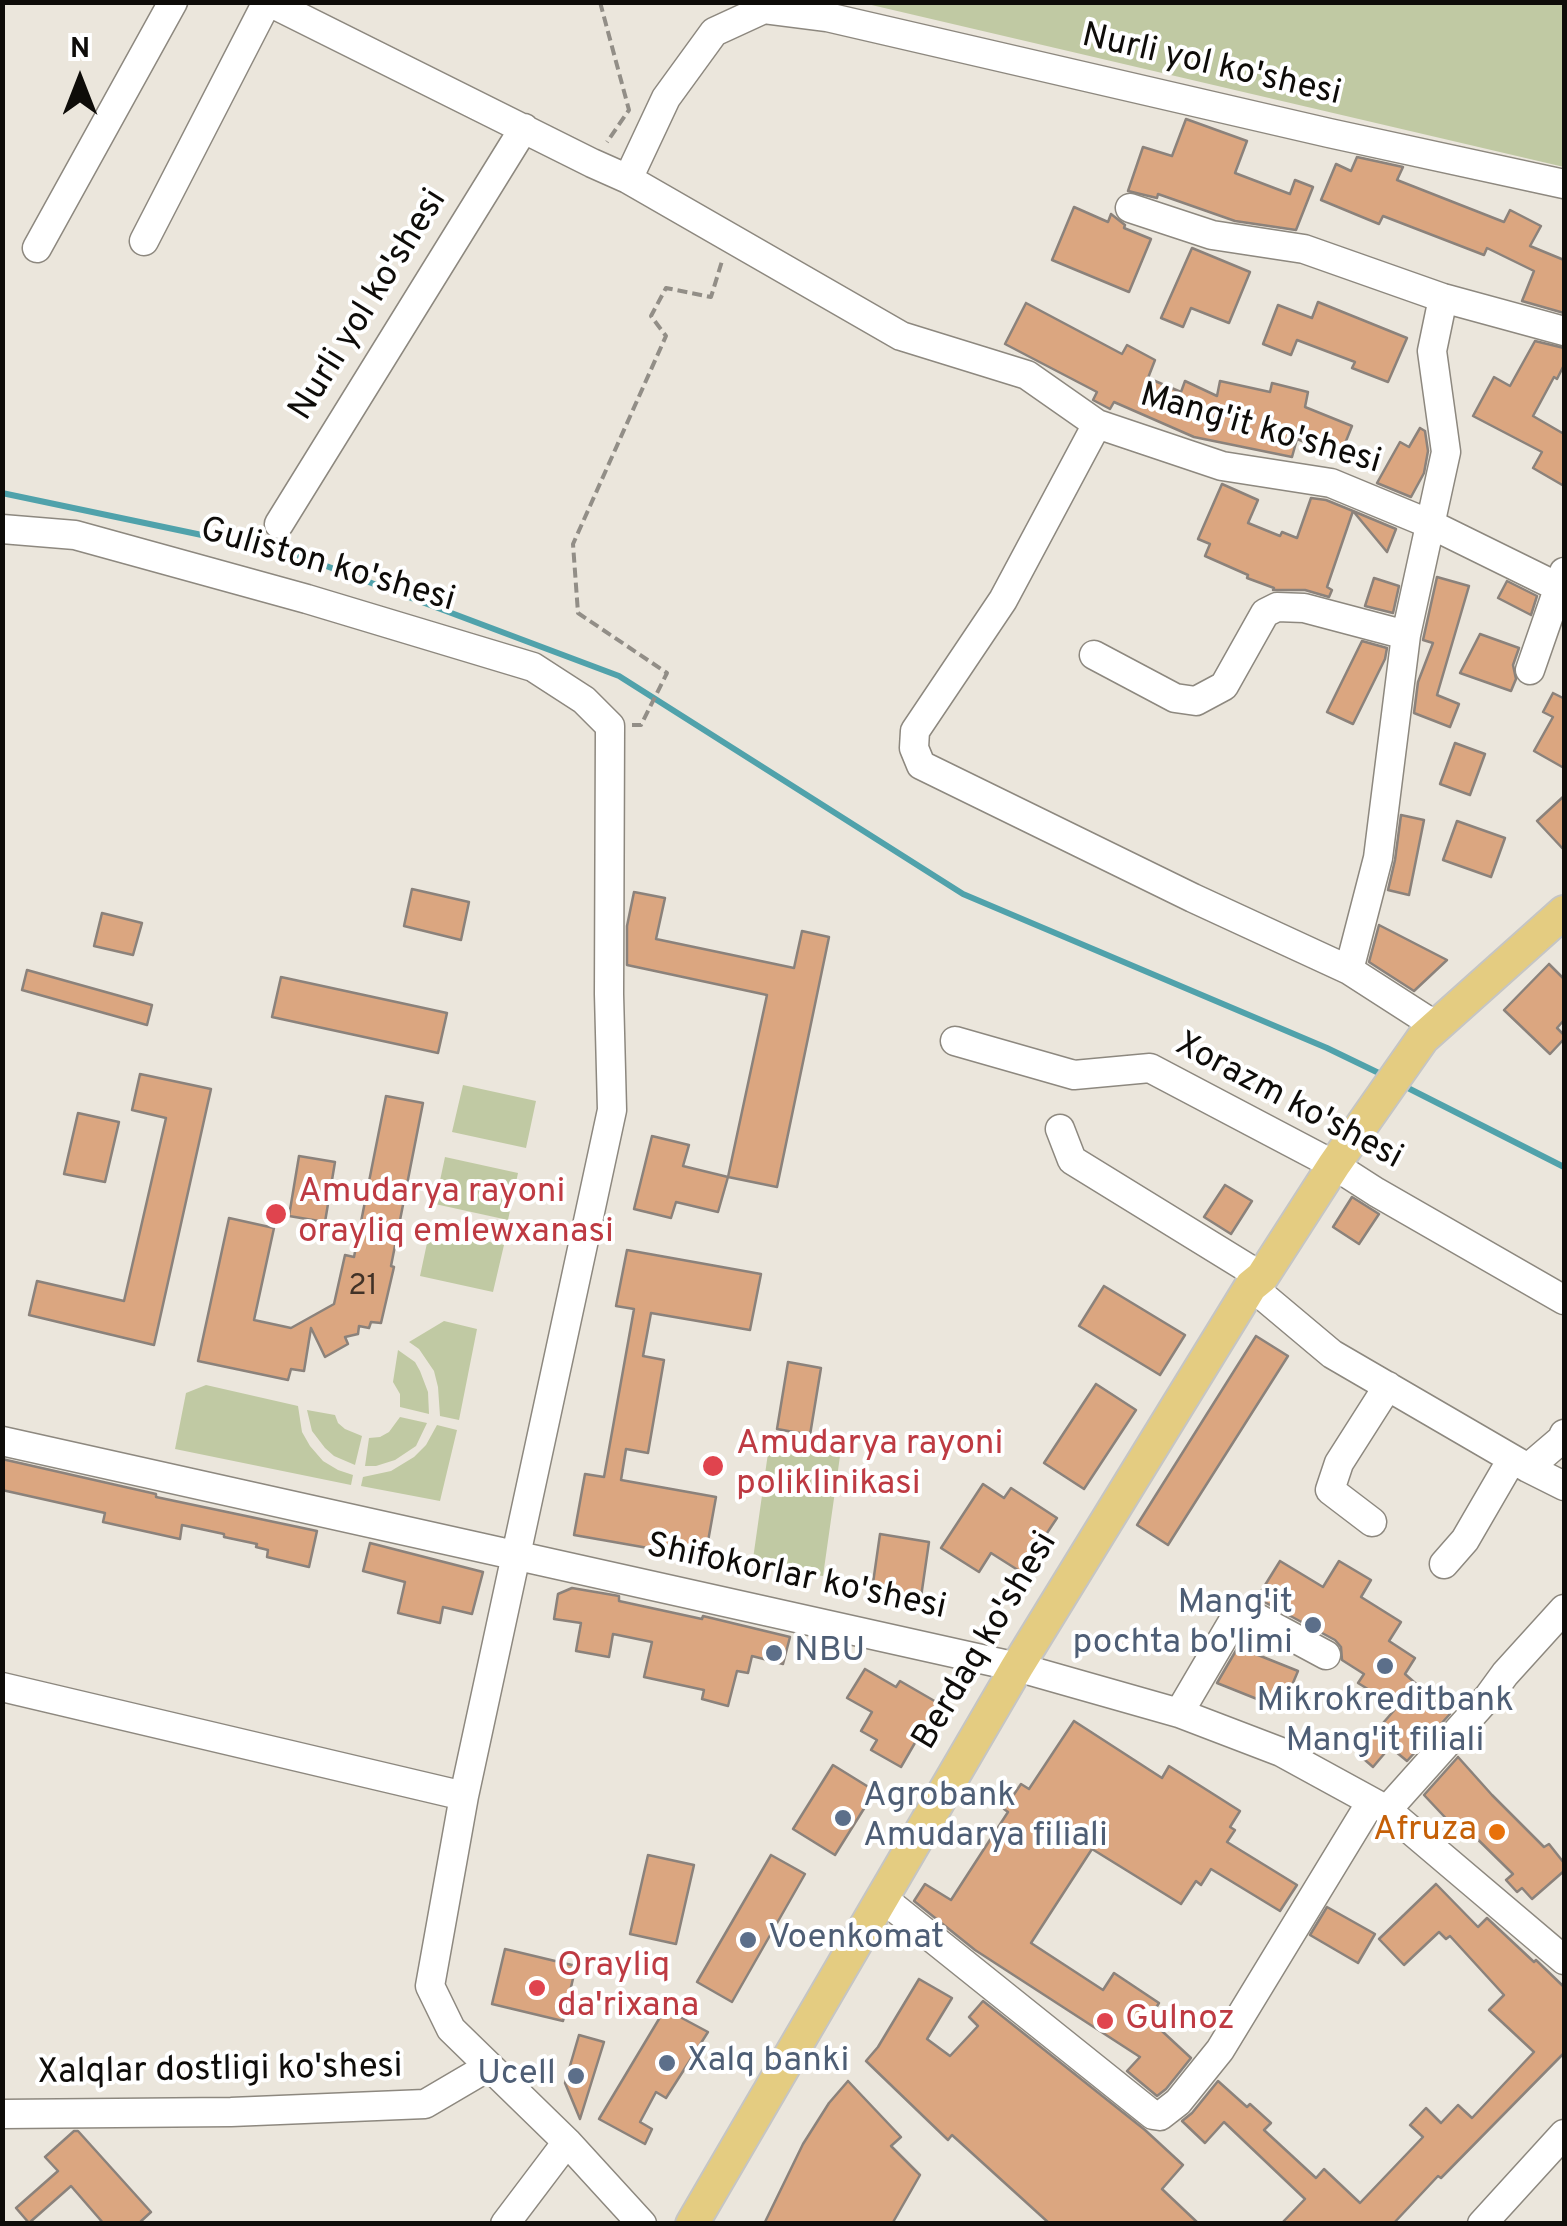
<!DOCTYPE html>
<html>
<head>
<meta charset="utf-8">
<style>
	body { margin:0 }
	#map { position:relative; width:1567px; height:2226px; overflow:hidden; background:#ebe6dc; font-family:Overpass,sans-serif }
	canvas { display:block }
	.frame { position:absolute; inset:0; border:5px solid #0e0c09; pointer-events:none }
	.north { position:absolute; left:30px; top:30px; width:100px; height:100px; -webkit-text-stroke:8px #fff; paint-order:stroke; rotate:0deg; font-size:28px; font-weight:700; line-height:40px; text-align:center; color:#0e0c09 }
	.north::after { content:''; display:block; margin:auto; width:35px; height:45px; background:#0e0c09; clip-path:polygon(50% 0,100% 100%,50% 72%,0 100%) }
</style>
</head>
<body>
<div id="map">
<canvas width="1567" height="2226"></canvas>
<div class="frame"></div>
<div class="north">N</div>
</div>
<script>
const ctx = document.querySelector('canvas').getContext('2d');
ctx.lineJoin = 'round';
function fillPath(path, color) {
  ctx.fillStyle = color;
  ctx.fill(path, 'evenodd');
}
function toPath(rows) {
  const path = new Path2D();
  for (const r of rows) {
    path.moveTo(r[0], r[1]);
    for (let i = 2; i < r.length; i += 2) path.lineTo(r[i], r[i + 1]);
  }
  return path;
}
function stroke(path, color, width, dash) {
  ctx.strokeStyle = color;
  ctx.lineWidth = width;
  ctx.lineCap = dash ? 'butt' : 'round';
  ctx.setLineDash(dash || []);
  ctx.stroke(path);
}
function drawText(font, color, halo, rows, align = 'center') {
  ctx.font = font + ' Overpass,sans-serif';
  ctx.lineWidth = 8;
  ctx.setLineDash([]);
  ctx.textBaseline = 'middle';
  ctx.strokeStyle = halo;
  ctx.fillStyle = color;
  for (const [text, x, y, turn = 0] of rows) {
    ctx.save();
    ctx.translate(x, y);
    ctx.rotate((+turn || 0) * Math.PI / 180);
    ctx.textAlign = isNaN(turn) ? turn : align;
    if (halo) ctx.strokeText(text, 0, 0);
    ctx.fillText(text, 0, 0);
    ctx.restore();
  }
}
fillPath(toPath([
	[863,3,1564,3,1564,167],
	[463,1085,536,1101,526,1148,452,1132],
	[445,1157,518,1173,508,1220,435,1204],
	[430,1229,504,1245,493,1292,420,1276],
	[444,1321,477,1329,459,1420,440,1416,438,1387,434,1371,419,1349,409,1342],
	[398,1350,415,1362,420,1371,428,1392,429,1414,400,1407,400,1394,393,1382],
	[206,1385,298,1406,302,1432,310,1446,323,1461,338,1470,353,1475,351,1485,175,1449,186,1393],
	[307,1410,335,1415,338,1423,345,1429,362,1436,355,1465,334,1456,325,1448,312,1431],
	[400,1417,427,1423,416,1446,395,1460,376,1466,365,1466,369,1438,380,1437,389,1432],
	[437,1425,457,1430,440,1501,361,1486,363,1477,391,1471,414,1457,426,1445],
	[770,1439,841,1449,823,1576,752,1566]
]), '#c0c9a3');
stroke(toPath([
	[2,493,297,555,619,676,963,894,1327,1048,1385,1076],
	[1400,1084,1564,1167]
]), '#50a2ab', 6);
const building = toPath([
	[1186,119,1247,141,1235,173,1290,194,1295,180,1313,187,1296,230,1235,221,1158,194,1157,198,1128,191,1143,147,1172,156,1186,119],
	[1357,157,1403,167,1397,180,1504,222,1510,210,1541,226,1530,246,1564,260,1564,313,1522,301,1534,271,1487,248,1484,255,1383,216,1379,224,1321,200,1336,164,1351,171,1357,157],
	[1074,207,1108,222,1111,214,1125,225,1124,228,1151,239,1129,292,1052,260,1074,207],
	[1192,248,1250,272,1229,323,1191,308,1183,327,1161,318,1192,248],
	[1318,302,1407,338,1388,382,1352,368,1355,362,1297,340,1291,355,1263,344,1278,305,1312,318,1318,302],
	[1026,303,1122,354,1127,345,1155,360,1148,378,1181,392,1185,381,1217,396,1220,381,1270,392,1272,383,1308,392,1305,407,1352,426,1340,456,1297,439,1292,457,1194,437,1114,402,1110,409,1093,400,1097,392,1005,344,1026,303],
	[1535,341,1564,348,1564,365,1557,379,1554,377,1533,416,1564,434,1564,486,1533,468,1542,452,1473,416,1494,377,1510,386,1535,341],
	[1420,428,1425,431,1428,451,1424,473,1411,497,1377,483,1400,442,1409,447,1420,428],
	[1222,484,1258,500,1248,523,1280,536,1282,532,1297,538,1311,498,1326,500,1353,511,1327,587,1332,590,1329,597,1305,590,1273,590,1274,588,1247,578,1248,575,1205,556,1210,544,1198,539,1222,484],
	[1353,511,1396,529,1387,552,1353,511],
	[1437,577,1469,586,1437,695,1459,704,1450,727,1414,713,1418,682,1433,643,1423,640,1437,577],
	[1374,578,1399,586,1393,613,1365,606,1374,578],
	[1507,581,1537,596,1531,615,1498,598,1507,581],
	[1480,634,1519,648,1513,665,1516,679,1511,691,1460,673,1480,634],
	[1362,641,1387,648,1385,659,1353,724,1327,712,1362,641],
	[1553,693,1563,698,1564,696,1564,768,1534,751,1553,717,1543,712,1553,693],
	[1455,743,1485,754,1470,795,1440,784,1455,743],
	[1564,796,1564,850,1537,821,1564,796],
	[1401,815,1424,820,1409,895,1388,890,1395,860,1401,815],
	[1457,821,1505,838,1491,877,1443,860,1457,821],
	[412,889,469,902,461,940,404,926,412,889],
	[634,892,665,898,656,939,794,968,802,931,829,937,777,1187,728,1177,767,995,627,965,627,926,634,892],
	[102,913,142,923,133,955,94,946,102,913],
	[1379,925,1447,960,1414,991,1369,962,1379,925],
	[1549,964,1564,979,1564,1020,1557,1028,1564,1035,1564,1039,1550,1054,1504,1010,1549,964],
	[27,970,152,1005,147,1025,22,990,27,970],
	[281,977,447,1013,438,1053,272,1017,281,977],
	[140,1074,211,1089,154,1345,29,1315,37,1281,124,1301,166,1118,132,1110,140,1074],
	[386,1096,423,1103,391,1266,394,1267,381,1323,371,1322,369,1328,359,1326,358,1334,345,1337,348,1344,325,1357,311,1328,304,1371,291,1369,288,1380,198,1361,229,1218,274,1228,254,1320,291,1328,334,1304,345,1255,354,1257,386,1096],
	[78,1113,119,1122,105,1182,64,1174,78,1113],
	[652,1136,689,1145,683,1166,728,1177,718,1212,676,1202,671,1218,634,1209,652,1136],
	[299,1156,335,1162,325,1222,289,1216,299,1156],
	[1225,1185,1252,1201,1231,1234,1204,1217,1225,1185],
	[1352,1197,1379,1214,1359,1244,1333,1227,1352,1197],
	[627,1250,761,1274,750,1330,651,1313,643,1356,664,1360,648,1453,626,1449,621,1480,716,1497,705,1558,574,1535,585,1474,604,1477,634,1309,616,1306,627,1250],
	[1104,1286,1185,1335,1160,1375,1079,1326,1104,1286],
	[1256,1336,1288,1356,1168,1545,1137,1525,1256,1336],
	[788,1362,821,1368,810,1435,777,1429,788,1362],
	[1096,1384,1136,1410,1084,1489,1044,1463,1096,1384],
	[2,1459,156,1494,156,1497,317,1531,309,1567,267,1557,268,1550,256,1547,257,1544,224,1537,224,1534,182,1525,180,1539,103,1522,105,1513,2,1490,2,1459],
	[983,1484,1004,1498,1011,1488,1057,1518,1021,1572,991,1553,979,1572,941,1548,983,1484],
	[880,1534,929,1542,921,1597,872,1590,880,1534],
	[370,1543,483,1572,472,1614,443,1607,440,1623,398,1613,405,1582,363,1571,370,1543],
	[1280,1561,1323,1587,1339,1561,1371,1580,1361,1597,1401,1622,1389,1641,1415,1658,1405,1674,1450,1714,1407,1761,1390,1747,1373,1767,1357,1753,1397,1707,1358,1683,1364,1674,1342,1660,1341,1647,1335,1640,1257,1598,1280,1561],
	[572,1588,619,1596,619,1601,702,1619,703,1616,790,1637,783,1664,752,1656,748,1673,737,1671,728,1706,702,1699,704,1690,644,1677,652,1642,613,1634,609,1657,576,1651,581,1623,554,1619,558,1594,572,1588],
	[1238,1647,1298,1671,1282,1709,1217,1683,1238,1647],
	[865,1669,896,1687,900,1681,938,1703,901,1767,871,1750,877,1740,861,1731,872,1712,847,1698,865,1669],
	[1074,1721,1162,1778,1169,1766,1240,1811,1230,1827,1235,1830,1227,1842,1297,1885,1280,1911,1211,1869,1201,1885,1196,1881,1181,1904,1092,1849,1031,1943,1103,1990,1114,1973,1159,2003,1149,2019,1191,2058,1166,2089,1157,2096,1127,2071,1140,2057,975,1950,914,1901,925,1884,951,1900,1008,1812,1004,1809,1021,1784,1029,1789,1074,1721],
	[1458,1757,1492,1795,1544,1847,1549,1844,1564,1863,1564,1871,1532,1899,1522,1888,1517,1892,1506,1880,1513,1874,1462,1824,1456,1829,1424,1795,1458,1757],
	[833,1765,875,1791,835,1855,793,1829,833,1765],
	[648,1855,694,1865,676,1944,630,1934,648,1855],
	[771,1855,805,1874,732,2002,697,1982,771,1855],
	[1436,1884,1478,1927,1487,1918,1534,1962,1536,1960,1564,1987,1564,2053,1441,2178,1438,2176,1393,2224,1281,2224,1305,2199,1224,2122,1205,2143,1182,2121,1192,2113,1218,2081,1247,2107,1250,2104,1271,2123,1264,2130,1316,2178,1324,2169,1360,2203,1423,2137,1410,2125,1426,2108,1441,2123,1458,2105,1472,2118,1534,2052,1489,2010,1504,1995,1450,1936,1446,1939,1439,1932,1404,1965,1379,1939,1436,1884],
	[1327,1907,1375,1934,1358,1963,1310,1935,1327,1907],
	[505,1949,576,1966,563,2021,492,2004,505,1949],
	[919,1979,952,1998,927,2039,950,2056,978,2026,969,2017,983,2001,1145,2130,1183,2165,1162,2189,1199,2224,1050,2224,952,2135,948,2140,866,2061,878,2047,919,1979],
	[665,2009,708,2032,666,2098,656,2092,640,2122,652,2129,645,2144,599,2119,665,2009],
	[579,2035,604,2042,580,2119,565,2083,579,2035],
	[848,2081,901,2137,891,2146,920,2175,892,2224,764,2224,803,2144,829,2103,848,2081],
	[74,2131,78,2131,151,2212,138,2224,104,2224,71,2186,29,2223,16,2208,58,2171,45,2157,74,2131]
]);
fillPath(building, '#dba680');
stroke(building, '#8b827b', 2.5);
const minor = toPath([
	[269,2,592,163,628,179,666,98,714,32,764,9,827,17,1329,133,1564,184],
	[628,179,901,336,1027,375,1097,424,1222,466,1331,483,1430,524,1558,587],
	[1130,208,1212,235,1304,249,1443,298,1564,331],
	[144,241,267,2],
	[37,248,173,2],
	[1097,424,1003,600,915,731,914,748,921,765,1193,898,1349,970,1436,1026],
	[279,524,524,128],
	[2,529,75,535,307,599,533,667,584,700,610,726,609,994,612,1110,464,1796,430,1986,451,2029,567,2142,642,2224],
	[1094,655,1175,698,1196,701,1224,686,1265,613,1277,607,1304,608,1406,635],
	[1530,670,1564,572],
	[1349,970,1378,858,1406,635,1446,452,1432,351,1443,298],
	[955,1041,1074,1075,1150,1068,1334,1165,1376,1192,1564,1300],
	[1060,1129,1072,1160,1262,1277],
	[1251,1286,1332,1354,1528,1468,1564,1486],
	[2,1441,1017,1667,1179,1713,1281,1752,1387,1810,1564,1960],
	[1528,1468,1562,1439,1564,1434],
	[1372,1522,1330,1490,1339,1463,1388,1386],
	[1444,1564,1465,1540,1512,1459],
	[2,1687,464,1796],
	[1179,1713,1236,1616,1246,1612,1326,1655],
	[1387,1810,1489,1696,1505,1674,1564,1609],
	[881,1897,1153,2115,1160,2116,1178,2102,1220,2050,1371,1802],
	[2,2114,231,2112,425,2104,488,2067],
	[505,2224,567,2142],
	[1482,2224,1564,2134]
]);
const major = toPath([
	[692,2224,1017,1667,1251,1286,1262,1277,1334,1165,1423,1038,1564,912]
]);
stroke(minor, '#8d887f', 31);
stroke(major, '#c5c5c4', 36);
stroke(toPath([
	[600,2,629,110,607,142],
	[632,725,641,725,667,673,578,613,573,544,666,336,651,316,666,288,711,297,722,261]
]), '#928e87', 4, [10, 5]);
stroke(minor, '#fff', 28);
stroke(major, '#e4cc81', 32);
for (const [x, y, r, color] of [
	[276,1214,12,"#e0444e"],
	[713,1466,12,"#e0444e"],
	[1313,1625,10,"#5c6f8a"],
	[774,1653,10,"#5c6f8a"],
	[1385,1666,10,"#5c6f8a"],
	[843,1818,10,"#5c6f8a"],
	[1497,1832,10,"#e8710a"],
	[748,1940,10,"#5c6f8a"],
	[537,1988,10,"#e0444e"],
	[1105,2021,10,"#e0444e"],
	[667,2063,10,"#5c6f8a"],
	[576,2076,10,"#5c6f8a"]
]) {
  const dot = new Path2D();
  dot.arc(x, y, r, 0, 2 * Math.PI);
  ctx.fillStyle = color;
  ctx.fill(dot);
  stroke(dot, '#fff', 4);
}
drawText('30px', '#413227', null, [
	["21",363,1288]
]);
drawText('35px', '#0e0c09', '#fff', [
	["Nurli yol ko'shesi",1211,67,13],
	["Nurli yol ko'shesi",370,306,-58],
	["Mang'it ko'shesi",1260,431,16],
	["Guliston ko'shesi",327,567,16],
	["Xorazm ko'shesi",1288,1103,28],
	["Shifokorlar ko'shesi",796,1579,12],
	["Berdaq ko'shesi",987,1642,-59],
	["Xalqlar dostligi ko'shesi",220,2072,-1]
]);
drawText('35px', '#be3a42', '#fff', [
	["Amudarya rayoni",298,1194],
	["orayliq emlewxanasi",298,1234],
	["Amudarya rayoni",736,1446],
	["poliklinikasi",736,1486],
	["Orayliq",557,1968],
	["da'rixana",557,2008],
	["Gulnoz",1125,2021]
], 'left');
drawText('35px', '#4e5e75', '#fff', [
	["Mang'it",1293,1605,"right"],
	["pochta bo'limi",1293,1645,"right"],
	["NBU",794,1653],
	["Mikrokreditbank",1385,1703,"center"],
	["Mang'it filiali",1385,1743,"center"],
	["Agrobank",863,1798],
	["Amudarya filiali",863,1838],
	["Voenkomat",768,1940],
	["Xalq banki",687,2063],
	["Ucell",556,2076,"right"]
], 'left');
drawText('35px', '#c56008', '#fff', [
	["Afruza",1477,1832]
], 'right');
</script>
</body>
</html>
